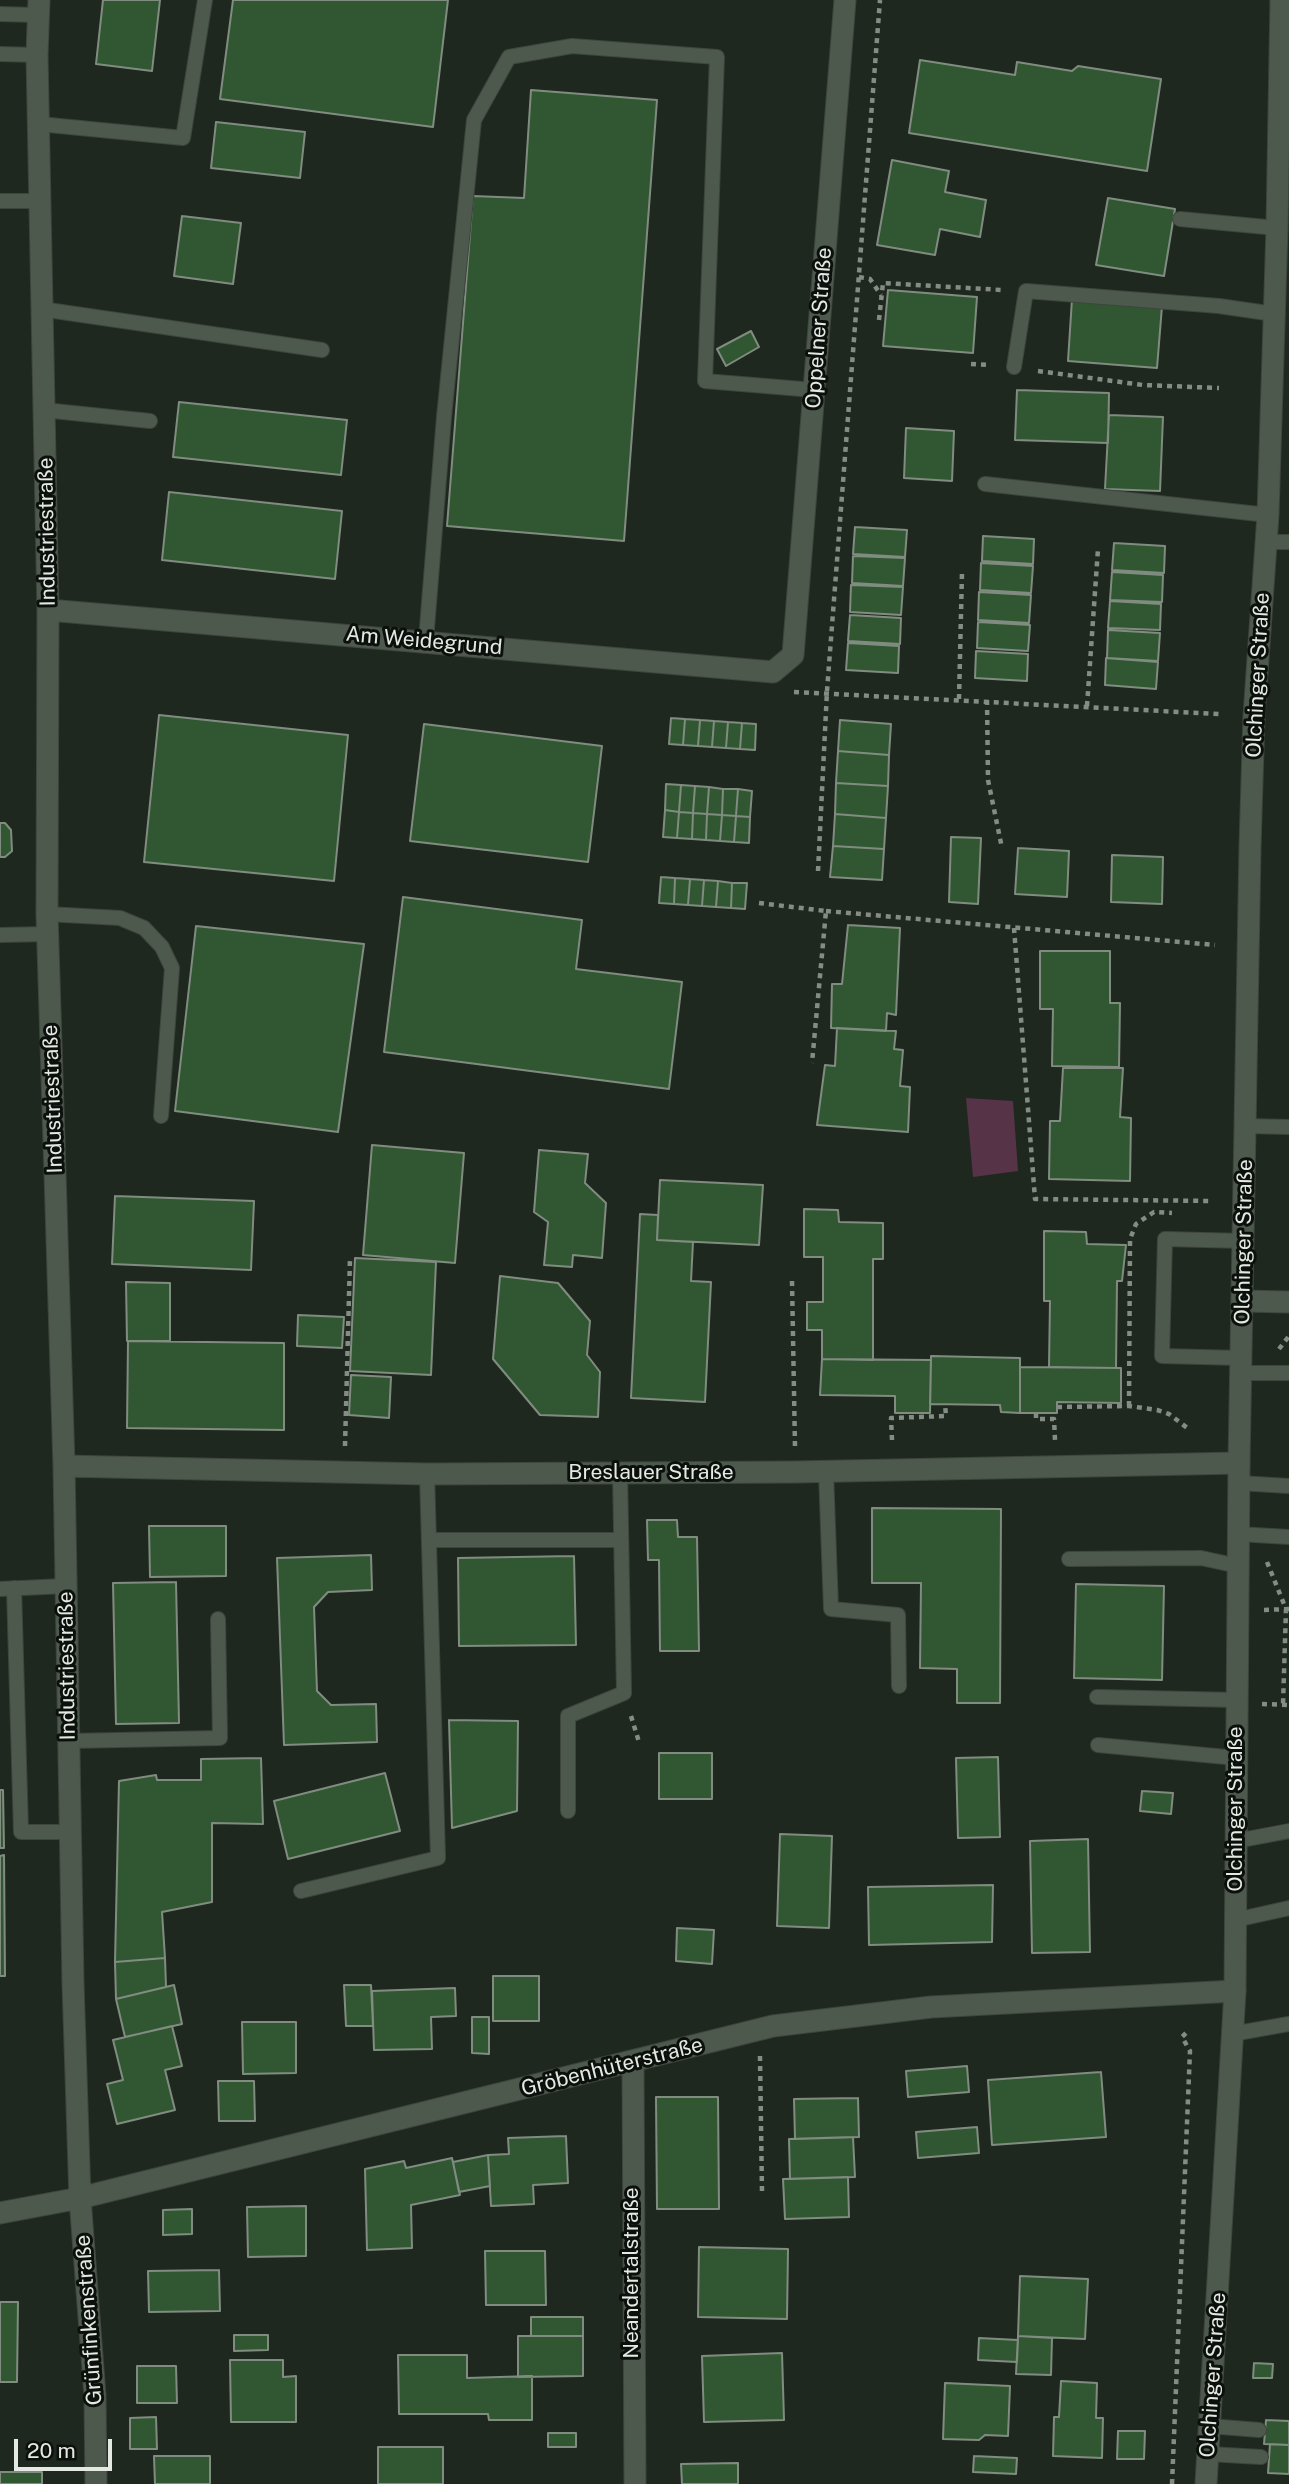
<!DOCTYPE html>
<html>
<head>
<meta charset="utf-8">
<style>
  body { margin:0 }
  #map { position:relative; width:1289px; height:2484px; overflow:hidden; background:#1f281f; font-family:"Public Sans",sans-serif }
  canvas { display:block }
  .scale { position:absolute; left:14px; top:2439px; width:98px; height:32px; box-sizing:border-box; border:4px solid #e4eae3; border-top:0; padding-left:9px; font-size:21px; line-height:24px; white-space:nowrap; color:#e4eae3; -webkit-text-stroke:5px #0c100c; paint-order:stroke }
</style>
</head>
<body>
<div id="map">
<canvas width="1289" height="2484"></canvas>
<div class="scale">20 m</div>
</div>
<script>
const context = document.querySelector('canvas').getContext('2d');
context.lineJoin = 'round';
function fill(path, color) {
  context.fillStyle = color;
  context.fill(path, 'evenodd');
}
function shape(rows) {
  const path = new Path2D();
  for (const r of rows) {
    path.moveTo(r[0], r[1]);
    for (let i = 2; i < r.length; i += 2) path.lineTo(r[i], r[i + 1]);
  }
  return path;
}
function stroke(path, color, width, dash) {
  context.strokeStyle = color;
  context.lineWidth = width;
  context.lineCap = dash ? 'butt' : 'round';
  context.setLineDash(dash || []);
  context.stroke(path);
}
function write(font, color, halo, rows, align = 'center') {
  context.font = font + ' "Public Sans",sans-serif';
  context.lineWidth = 6;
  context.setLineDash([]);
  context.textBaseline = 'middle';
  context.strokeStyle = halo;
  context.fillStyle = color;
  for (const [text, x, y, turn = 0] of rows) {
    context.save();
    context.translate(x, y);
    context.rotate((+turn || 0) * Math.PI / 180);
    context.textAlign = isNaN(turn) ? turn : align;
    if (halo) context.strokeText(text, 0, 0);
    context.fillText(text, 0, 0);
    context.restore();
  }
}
const green = shape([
  [966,1098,1013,1101,1018,1171,973,1177]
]);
const building = shape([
  [103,0,160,0,152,71,96,64,103,0],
  [233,0,448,0,433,127,220,99,233,0],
  [920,60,1015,75,1017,62,1072,71,1078,66,1161,79,1147,171,909,133,920,60],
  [531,90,657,100,624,541,447,526,473,196,524,198,531,90],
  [216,122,305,132,300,178,211,168,216,122],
  [892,160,949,171,945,192,986,200,980,237,940,229,935,255,877,245,892,160],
  [1108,198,1175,209,1164,276,1096,265,1108,198],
  [182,216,241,223,233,284,174,276,182,216],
  [888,290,977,297,973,353,883,346,888,290],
  [1072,299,1162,306,1157,368,1068,361,1072,299],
  [751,331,759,347,726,366,717,349,751,331],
  [1017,390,1109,393,1108,443,1015,440,1017,390],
  [179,402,347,420,341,475,173,457,179,402],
  [1109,415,1163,417,1160,491,1105,489,1109,415],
  [906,428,954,431,952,481,904,478,906,428],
  [169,492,342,511,335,579,162,560,169,492],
  [855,527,907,530,905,557,853,554,855,527],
  [983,536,1034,539,1033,564,982,561,983,536],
  [1114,543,1165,546,1164,573,1112,570,1114,543],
  [853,556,905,558,903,586,852,583,853,556],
  [981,563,1033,566,1031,593,980,590,981,563],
  [1112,572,1163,575,1162,602,1110,600,1112,572],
  [851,585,903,587,901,615,850,612,851,585],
  [979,592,1031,595,1029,623,978,620,979,592],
  [1110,601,1161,604,1160,630,1108,628,1110,601],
  [850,615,901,618,900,644,848,641,850,615],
  [978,622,1030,625,1028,651,977,648,978,622],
  [1108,630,1160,633,1158,661,1107,658,1108,630],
  [848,643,899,646,898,673,846,670,848,643],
  [976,651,1028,654,1027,681,975,678,976,651],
  [1106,658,1158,662,1156,689,1105,685,1106,658],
  [159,715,348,735,334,881,144,862,159,715],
  [671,718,685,719,683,745,669,744,671,718],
  [685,719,700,720,698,746,683,745,685,719],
  [700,720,714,721,712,747,698,746,700,720],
  [840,720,891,724,889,755,838,751,840,720],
  [714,721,728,722,726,748,712,747,714,721],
  [728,722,742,723,740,749,726,748,728,722],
  [742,723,756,724,755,750,740,749,742,723],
  [424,724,602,746,588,862,410,841,424,724],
  [838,751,889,755,888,786,836,783,838,751],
  [836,783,888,786,886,818,835,814,836,783],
  [666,784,681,785,679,812,665,810,666,784],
  [681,785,695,786,693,813,679,812,681,785],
  [695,786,709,787,707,814,693,813,695,786],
  [709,787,723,789,722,815,707,814,709,787],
  [723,789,738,789,736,816,722,815,723,789],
  [738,789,752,791,750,817,736,816,738,789],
  [665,810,679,812,677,838,663,837,665,810],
  [679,812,693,813,692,839,677,838,679,812],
  [693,813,707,814,706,840,692,839,693,813],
  [707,814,722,815,720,841,706,840,707,814],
  [835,814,886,818,884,849,833,846,835,814],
  [722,815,736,816,734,842,720,841,722,815],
  [736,816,750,817,749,843,734,842,736,816],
  [0,823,5,823,11,830,12,851,5,857,0,857,0,823],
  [951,837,981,838,978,904,949,902,951,837],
  [833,846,884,849,882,880,830,877,833,846],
  [1018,848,1069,851,1067,897,1015,894,1018,848],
  [1112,855,1163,857,1162,904,1111,902,1112,855],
  [661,877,675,878,674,904,659,903,661,877],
  [675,878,690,879,688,905,674,904,675,878],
  [690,879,704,880,702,906,688,905,690,879],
  [704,880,718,881,716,907,702,906,704,880],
  [718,881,732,883,731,908,716,907,718,881],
  [732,883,747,883,745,909,731,908,732,883],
  [403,897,582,920,576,969,682,982,669,1089,384,1052,403,897],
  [848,925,900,928,896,1015,887,1013,886,1031,831,1028,832,984,842,984,848,925],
  [196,926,364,944,338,1132,175,1111,196,926],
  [1040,951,1110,951,1110,1003,1120,1003,1119,1067,1052,1066,1053,1009,1040,1009,1040,951],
  [837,1028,896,1031,894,1049,903,1050,900,1086,910,1087,908,1132,817,1125,825,1065,835,1066,837,1028],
  [1063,1068,1123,1068,1120,1117,1131,1118,1130,1181,1049,1179,1050,1121,1060,1121,1063,1068],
  [372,1145,464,1153,455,1263,363,1255,372,1145],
  [539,1150,588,1154,585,1183,606,1203,602,1258,573,1255,572,1267,544,1265,548,1222,534,1212,539,1150],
  [660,1180,763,1185,759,1245,657,1240,660,1180],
  [115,1196,254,1201,251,1270,112,1264,115,1196],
  [804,1209,838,1210,839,1222,883,1223,883,1259,873,1259,873,1360,822,1359,822,1330,807,1330,807,1302,823,1302,823,1257,804,1257,804,1209],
  [640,1214,658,1215,657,1240,693,1242,691,1281,711,1282,705,1402,631,1398,640,1214],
  [1044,1231,1086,1232,1087,1244,1126,1245,1122,1281,1117,1281,1116,1368,1049,1367,1050,1301,1044,1301,1044,1231],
  [355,1258,436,1262,431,1375,350,1371,355,1258],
  [500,1276,558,1283,590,1321,587,1355,600,1372,598,1417,540,1415,493,1359,500,1276],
  [126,1282,170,1283,170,1341,127,1341,126,1282],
  [298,1315,344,1317,342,1348,297,1346,298,1315],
  [128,1341,284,1343,284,1430,127,1428,128,1341],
  [931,1356,1020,1358,1020,1413,1001,1412,1000,1405,930,1404,931,1356],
  [822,1359,931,1360,930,1413,895,1413,895,1396,820,1395,822,1359],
  [1020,1367,1121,1368,1121,1403,1057,1402,1057,1413,1020,1413,1020,1367],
  [351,1375,391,1377,389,1418,349,1415,351,1375],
  [872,1508,1001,1509,1000,1703,957,1703,957,1669,920,1668,921,1583,872,1583,872,1508],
  [647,1520,677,1520,678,1537,697,1537,699,1651,660,1651,659,1560,648,1560,647,1520],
  [149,1526,226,1526,226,1576,150,1577,149,1526],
  [371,1555,372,1590,328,1592,314,1607,317,1691,331,1705,376,1704,377,1742,284,1745,277,1558,371,1555],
  [574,1556,576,1645,459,1646,458,1558,574,1556],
  [176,1582,179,1723,116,1724,113,1583,176,1582],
  [1076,1584,1164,1586,1162,1680,1074,1678,1076,1584],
  [449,1720,518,1721,517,1811,452,1828,449,1720],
  [659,1753,712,1753,712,1799,659,1799,659,1753],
  [998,1757,1000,1837,958,1838,956,1758,998,1757],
  [261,1758,263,1824,212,1823,212,1902,162,1912,165,1958,115,1962,119,1781,156,1775,157,1780,201,1780,201,1759,261,1758],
  [385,1773,400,1831,288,1859,274,1801,385,1773],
  [0,1790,3,1790,4,1848,0,1848,0,1790],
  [1142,1791,1173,1793,1171,1814,1140,1811,1142,1791],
  [780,1834,832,1836,829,1928,777,1926,780,1834],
  [1088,1839,1090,1952,1032,1953,1030,1841,1088,1839],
  [4,1855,5,1976,0,1976,0,1856,4,1855],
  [993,1885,992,1942,869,1945,868,1887,993,1885],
  [677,1928,714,1930,712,1964,676,1961,677,1928],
  [165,1958,166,1987,116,1999,115,1962,165,1958],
  [493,1976,539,1976,539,2021,493,2021,493,1976],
  [174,1985,182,2024,125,2037,116,1999,174,1985],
  [344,1985,371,1985,373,2026,346,2026,344,1985],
  [455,1988,456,2016,431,2017,432,2049,374,2050,372,1991,455,1988],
  [472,2017,489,2017,489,2054,472,2053,472,2017],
  [242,2022,296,2022,296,2073,243,2074,242,2022],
  [172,2026,182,2066,165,2070,175,2110,117,2124,107,2084,123,2080,113,2040,172,2026],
  [967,2066,969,2092,908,2097,906,2071,967,2066],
  [1101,2072,1106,2137,992,2145,988,2080,1101,2072],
  [218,2081,254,2081,255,2121,219,2121,218,2081],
  [656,2097,718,2097,719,2209,657,2209,656,2097],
  [858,2098,859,2137,795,2139,794,2099,858,2098],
  [977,2127,979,2153,918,2158,916,2132,977,2127],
  [566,2136,568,2183,533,2185,534,2204,491,2206,488,2155,509,2154,508,2138,566,2136],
  [853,2137,855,2177,790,2179,789,2139,853,2137],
  [488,2155,490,2186,459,2192,453,2162,488,2155],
  [452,2158,460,2195,411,2205,412,2248,367,2250,365,2169,404,2161,406,2168,452,2158],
  [848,2177,849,2217,785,2219,783,2179,848,2177],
  [306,2206,306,2256,248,2257,247,2207,306,2206],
  [192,2209,192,2234,163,2235,163,2210,192,2209],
  [699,2247,788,2249,787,2319,698,2317,699,2247],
  [485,2251,545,2251,546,2305,486,2305,485,2251],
  [219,2270,220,2311,149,2312,148,2271,219,2270],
  [1020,2276,1088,2279,1085,2339,1018,2336,1020,2276],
  [0,2302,18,2302,17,2382,0,2382,0,2302],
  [531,2317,583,2317,583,2336,531,2336,531,2317],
  [234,2335,268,2335,268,2350,234,2351,234,2335],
  [518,2336,583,2336,583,2376,518,2377,518,2336],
  [1018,2336,1052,2338,1051,2375,1016,2374,1018,2336],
  [979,2338,1018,2340,1017,2362,978,2360,979,2338],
  [782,2353,784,2420,704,2422,702,2356,782,2353],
  [398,2355,467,2355,467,2378,532,2376,532,2420,489,2420,488,2414,399,2414,398,2355],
  [230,2360,283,2360,283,2377,296,2376,296,2422,231,2422,230,2360],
  [1254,2363,1273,2364,1272,2378,1253,2378,1254,2363],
  [137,2366,176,2366,177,2403,137,2403,137,2366],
  [1061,2381,1097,2383,1096,2418,1103,2418,1102,2458,1053,2456,1054,2417,1059,2417,1061,2381],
  [945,2383,1010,2386,1008,2436,985,2435,979,2440,943,2439,945,2383],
  [156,2417,157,2449,130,2449,130,2418,156,2417],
  [1266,2420,1289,2421,1289,2445,1264,2444,1266,2420],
  [1118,2431,1145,2431,1144,2459,1117,2459,1118,2431],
  [548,2433,576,2433,576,2447,548,2447,548,2433],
  [1270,2444,1289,2445,1289,2474,1268,2473,1270,2444],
  [378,2447,443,2447,443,2484,378,2484,378,2447],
  [154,2456,210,2456,210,2484,155,2484,154,2456],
  [974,2456,1017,2458,1016,2474,973,2472,974,2456],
  [738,2463,738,2484,682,2484,681,2464,738,2463],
  [0,2472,42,2472,42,2484,0,2484,0,2472]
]);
const path = shape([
  [859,277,870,279,881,295],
  [879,320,883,283,1002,290],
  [971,364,991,365],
  [1038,371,1143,385,1219,388],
  [794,692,1219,714],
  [959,699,962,572],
  [987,700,988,780,1002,848],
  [1087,706,1098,549],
  [818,871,827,691,880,0],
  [759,903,826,911,812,1063],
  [826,911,1215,945],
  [1014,928,1035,1199,1212,1201],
  [792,1281,795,1447],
  [1279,1349,1289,1336],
  [1129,1406,1130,1239,1136,1224,1154,1212,1172,1213],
  [1057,1407,1129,1406,1157,1410,1169,1414,1190,1430],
  [1036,1413,1036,1419,1054,1419,1055,1440],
  [892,1440,891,1418,946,1416,945,1404],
  [345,1446,350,1258],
  [1267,1562,1286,1609,1283,1705],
  [1264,1610,1289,1609],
  [1262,1704,1289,1705],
  [631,1716,639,1742],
  [760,2056,762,2192],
  [1172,2484,1190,2051,1182,2037,1188,2031]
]);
const lane = shape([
  [0,14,37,15],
  [0,54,37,55],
  [39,124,183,138,205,0],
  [0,201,39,201],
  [1180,219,1277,228],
  [41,309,322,350],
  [1014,367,1026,291,1219,306,1274,314],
  [44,410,150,421],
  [985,484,1268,515],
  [1266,542,1289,542],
  [426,640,444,417,474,120,509,57,572,46,717,57,705,381,814,390],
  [47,914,120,918,144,928,162,947,172,968,161,1116],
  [0,935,48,934],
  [1245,1126,1289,1127],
  [1241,1358,1162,1356,1165,1239,1244,1241],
  [1241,1373,1289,1373],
  [826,1472,831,1609,898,1615,899,1686],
  [1239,1483,1289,1486],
  [1238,1534,1289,1537],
  [429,1540,621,1540],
  [1069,1559,1201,1558,1238,1566],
  [14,1588,21,1832,70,1832],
  [0,1589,65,1586],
  [1097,1697,1237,1700],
  [69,1741,220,1738,218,1619],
  [1098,1745,1237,1758],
  [568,1811,568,1716,624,1693,620,1472],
  [1236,1841,1289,1831],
  [301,1891,438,1858,427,1474],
  [1235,1920,1289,1908],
  [1232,2034,1289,2024],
  [1209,2426,1259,2430],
  [1208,2454,1261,2457]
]);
const street = shape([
  [39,0,37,55,48,610,47,914,64,1466,73,1983,80,2198,95,2396,96,2484],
  [48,610,773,672,793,655,845,0],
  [1243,1301,1289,1302],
  [64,1466,427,1474,795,1472,1239,1463],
  [633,2062,635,2484],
  [0,2213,80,2198,773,2026,931,2007,1235,1991]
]);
const secondary = shape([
  [1206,2484,1235,1991,1239,1463,1250,847,1254,716,1268,515,1277,228,1281,0]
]);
const streetNames = [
  ["Oppelner Straße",819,328,-86],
  ["Industriestraße",47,532,-91],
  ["Am Weidegrund",424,641,5],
  ["Olchinger Straße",1258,675,-87],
  ["Industriestraße",53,1099,-92],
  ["Olchinger Straße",1244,1242,-89],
  ["Breslauer Straße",651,1473],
  ["Industriestraße",67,1666,-91],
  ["Olchinger Straße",1236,1809,-90],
  ["Gröbenhüterstraße",612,2067,-14],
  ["Neandertalstraße",632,2273,-90],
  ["Grünfinkenstraße",89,2320,-94],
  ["Olchinger Straße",1213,2375,-86]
];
fill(green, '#563346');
fill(building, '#305731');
stroke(building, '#818c81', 2);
stroke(lane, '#3e453d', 16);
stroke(street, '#3e453d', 23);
stroke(secondary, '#3e453d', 23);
stroke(path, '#858c84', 4.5, [5, 5]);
stroke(lane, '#4e594e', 14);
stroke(street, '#4e594e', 21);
stroke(secondary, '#4e594e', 21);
write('21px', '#e4eae3', '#0c100c', streetNames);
</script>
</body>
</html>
